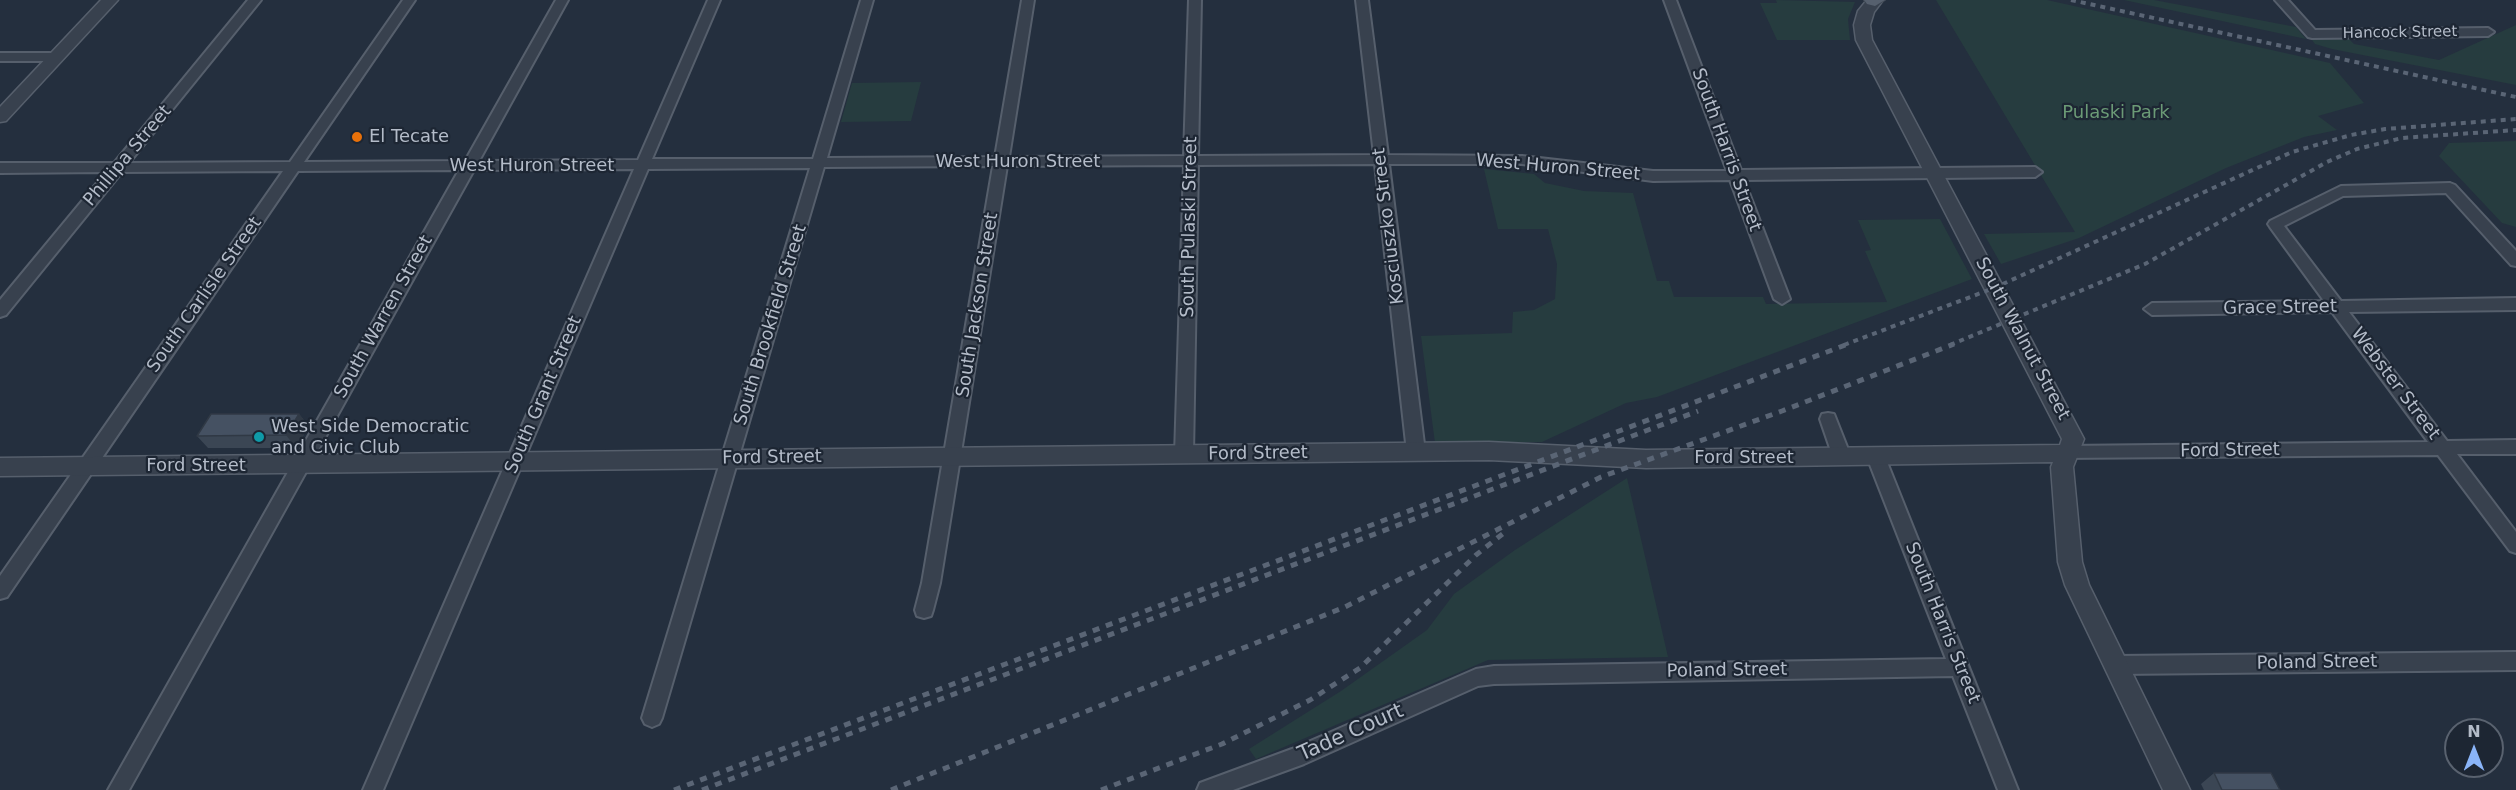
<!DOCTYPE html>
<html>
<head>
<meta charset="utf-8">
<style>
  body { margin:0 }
  #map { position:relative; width:2516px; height:790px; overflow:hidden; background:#242f3e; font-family:"DejaVu Sans",sans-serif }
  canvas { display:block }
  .north { position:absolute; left:2444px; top:718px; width:60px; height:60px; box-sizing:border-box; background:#1d2633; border:2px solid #59626f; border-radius:50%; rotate:0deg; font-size:16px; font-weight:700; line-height:24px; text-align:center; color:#b4bcc9 }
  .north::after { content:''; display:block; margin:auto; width:21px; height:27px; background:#8ab4f8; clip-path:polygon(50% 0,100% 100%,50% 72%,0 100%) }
</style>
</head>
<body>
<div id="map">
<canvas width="2516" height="790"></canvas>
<div class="north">N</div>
</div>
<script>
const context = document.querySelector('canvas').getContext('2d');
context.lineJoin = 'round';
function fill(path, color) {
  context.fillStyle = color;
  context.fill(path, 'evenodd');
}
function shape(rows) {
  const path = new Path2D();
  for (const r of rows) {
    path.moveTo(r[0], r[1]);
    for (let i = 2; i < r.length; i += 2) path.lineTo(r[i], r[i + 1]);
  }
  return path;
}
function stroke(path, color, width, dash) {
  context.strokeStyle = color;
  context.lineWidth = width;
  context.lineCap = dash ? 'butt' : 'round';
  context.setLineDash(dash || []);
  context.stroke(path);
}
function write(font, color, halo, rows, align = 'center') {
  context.font = font + ' "DejaVu Sans",sans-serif';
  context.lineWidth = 4.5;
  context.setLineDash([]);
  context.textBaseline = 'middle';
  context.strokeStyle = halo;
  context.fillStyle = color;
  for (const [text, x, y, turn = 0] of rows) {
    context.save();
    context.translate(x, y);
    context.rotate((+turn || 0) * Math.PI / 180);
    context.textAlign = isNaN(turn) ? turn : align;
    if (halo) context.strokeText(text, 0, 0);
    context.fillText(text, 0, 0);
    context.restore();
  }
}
const green = shape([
  [1776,0,1855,2,1848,19,1850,40,1777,40,1760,3,1777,3],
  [1936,0,2047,0,2330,63,2364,103,2318,116,2337,130,2304,137,2226,168,2079,238,2001,264,1984,234,2075,232],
  [2124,0,2154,0,2296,27,2306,39],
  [2516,25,2516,85,2332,49,2315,44,2309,36,2347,37,2354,44,2439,60],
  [921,82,911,121,841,122,852,83],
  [2516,141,2516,227,2502,223,2439,156,2449,143],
  [1484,169,1534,174,1545,183,1584,191,1633,193,1657,281,1669,281,1674,297,1763,297,1766,304,1887,302,1865,251,1871,250,1858,220,1940,219,1972,279,1657,397,1626,403,1542,442,1435,443,1421,336,1512,333,1513,312,1534,310,1555,299,1557,264,1548,229,1498,229],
  [1627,478,1668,657,1488,660,1256,759,1249,749,1341,691,1427,630,1454,594,1515,550]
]);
const minor = shape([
  [248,0,261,0,129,163,290,162,403,0,415,0,304,162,465,161,556,0,568,0,479,161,638,160,708,0,720,0,652,159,813,159,861,0,873,0,827,158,995,157,1022,0,1034,0,1009,157,1184,156,1189,0,1201,0,1198,156,1374,155,1356,0,1368,0,1388,155,1522,156,1653,171,1727,171,1664,0,1676,0,1741,170,2035,167,2042,172,2035,177,1744,180,1790,299,1782,304,1774,299,1730,180,1653,181,1522,164,1389,164,1425,452,1422,457,1416,459,1410,457,1407,452,1375,164,1198,165,1193,455,1190,460,1184,462,1178,460,1175,455,1184,165,1007,166,940,583,933,610,931,616,924,618,917,616,915,610,922,583,993,166,824,167,662,718,659,724,652,727,645,724,642,718,810,168,648,169,383,790,363,790,634,169,474,170,129,790,108,790,459,170,298,171,7,597,0,599,0,576,283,171,122,172,6,315,0,317,0,300,106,172,0,173,0,163,114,163,248,0],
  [2275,0,2288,0,2315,30,2488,28,2494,32,2488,36,2312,38,2308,37,2275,0],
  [0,53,57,53,63,57,57,61,0,61,0,53],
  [2450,183,2455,185,2516,251,2516,266,2511,265,2446,193,2343,196,2284,226,2341,301,2516,298,2516,310,2349,312,2447,441,2516,440,2516,454,2457,454,2516,532,2516,553,2510,551,2438,455,2060,458,2057,453,2060,448,2066,446,2428,442,2332,312,2152,315,2144,309,2152,303,2324,301,2270,227,2268,224,2270,221,2341,186,2450,183],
  [1828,413,1834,414,1836,419,1851,457,1848,462,1836,462,1833,457,1820,419,1822,414,1828,413],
  [1876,450,1882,452,1885,457,2018,790,1998,790,1953,676,1494,684,1478,686,1304,764,1233,790,1197,790,1200,783,1292,749,1476,669,1494,666,1946,659,1867,457,1870,452,1876,450],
  [2516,652,2516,670,2117,674,2110,671,2107,665,2110,659,2117,656,2516,652]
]);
const tertiary = shape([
  [101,0,118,0,6,121,0,122,0,107,101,0],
  [1867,0,1883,0,1874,12,1870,25,1872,40,2084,439,2073,467,2082,562,2089,585,2190,790,2163,790,2065,585,2058,562,2051,467,2053,462,1646,468,1489,460,0,476,0,458,1489,442,1646,450,2060,445,2062,439,1856,40,1854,25,1858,11,1867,0]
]);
const primary = shape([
  [1864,0,1885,0,1875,6,1867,4,1864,0]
]);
const railFar1 = shape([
  [2071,0,2516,97],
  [1844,345,1994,288,2292,152,2351,135,2385,129,2516,119],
  [1950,345,2145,264,2327,162,2357,149,2402,138,2516,130]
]);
const rail = shape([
  [674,790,1848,344],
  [702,790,1698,411],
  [891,790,1345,607,1601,477,1782,411,1954,344],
  [1101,790,1222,744,1310,700,1360,668,1476,555,1505,532]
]);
const wall = shape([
  [299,414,309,426,296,448,208,448,197,436],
  [2214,773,2280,790,2204,790,2201,784]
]);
const shadedWall = shape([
  [299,414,309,426,296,448,286,435]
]);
const building = shape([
  [211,414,299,414,286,435,197,436,211,414],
  [2214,773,2271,773,2280,790,2222,790,2214,773]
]);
const markers = [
  [357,137,6,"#e8710a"],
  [259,437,6,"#0f9aa8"]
];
const farStreetnames = [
  ["Hancock Street",2400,33,-1]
];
const parkNames = [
  ["Pulaski Park",2116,113]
];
const poiNames = [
  ["El Tecate",369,137],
  ["West Side Democratic",271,427],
  ["and Civic Club",271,448]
];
const streetNames = [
  ["South Harris Street",1726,150,70],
  ["Phillipa Street",128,156,-50],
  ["West Huron Street",1018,162],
  ["West Huron Street",532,166],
  ["West Huron Street",1558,168,5],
  ["Kosciuszko Street",1389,226,-97],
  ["South Pulaski Street",1190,227,-89],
  ["South Carlisle Street",205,295,-55],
  ["South Jackson Street",978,305,-81],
  ["Grace Street",2280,308,-1],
  ["South Warren Street",384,317,-61],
  ["South Brookfield Street",771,325,-73],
  ["South Walnut Street",2022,339,62],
  ["Webster Street",2395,384,53],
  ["South Grant Street",544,395,-67],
  ["Ford Street",2230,451,-1],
  ["Ford Street",1258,454,-1],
  ["Ford Street",772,458,-1],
  ["Ford Street",1744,458],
  ["Ford Street",196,466],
  ["South Harris Street",1942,623,68],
  ["Poland Street",2317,663,-1],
  ["Poland Street",1727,671,-1]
];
const nearStreetnames = [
  ["Tade Court",1351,733,-24]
];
fill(green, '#263c3f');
stroke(minor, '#565f6c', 4);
stroke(tertiary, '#565f6c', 3);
stroke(primary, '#414a57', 2);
fill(minor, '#38414e');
fill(tertiary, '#38414e');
fill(primary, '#56606e');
stroke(railFar1, '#5a6575', 4, [5, 5]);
stroke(rail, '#5a6575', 5, [7, 7]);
fill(wall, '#3b4654');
fill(shadedWall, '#303945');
fill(building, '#455162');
stroke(building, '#303945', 1.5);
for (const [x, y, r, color] of markers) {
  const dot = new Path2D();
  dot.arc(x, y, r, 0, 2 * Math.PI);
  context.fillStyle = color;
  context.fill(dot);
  stroke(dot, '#1d2633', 2);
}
write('15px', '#b4bcc9', '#1d2633', farStreetnames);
write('18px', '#6b9a76', '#1d2633', parkNames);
write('18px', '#b4bcc9', '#1d2633', poiNames, 'left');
write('18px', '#b4bcc9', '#1d2633', streetNames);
write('21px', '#b4bcc9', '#1d2633', nearStreetnames);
</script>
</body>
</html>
